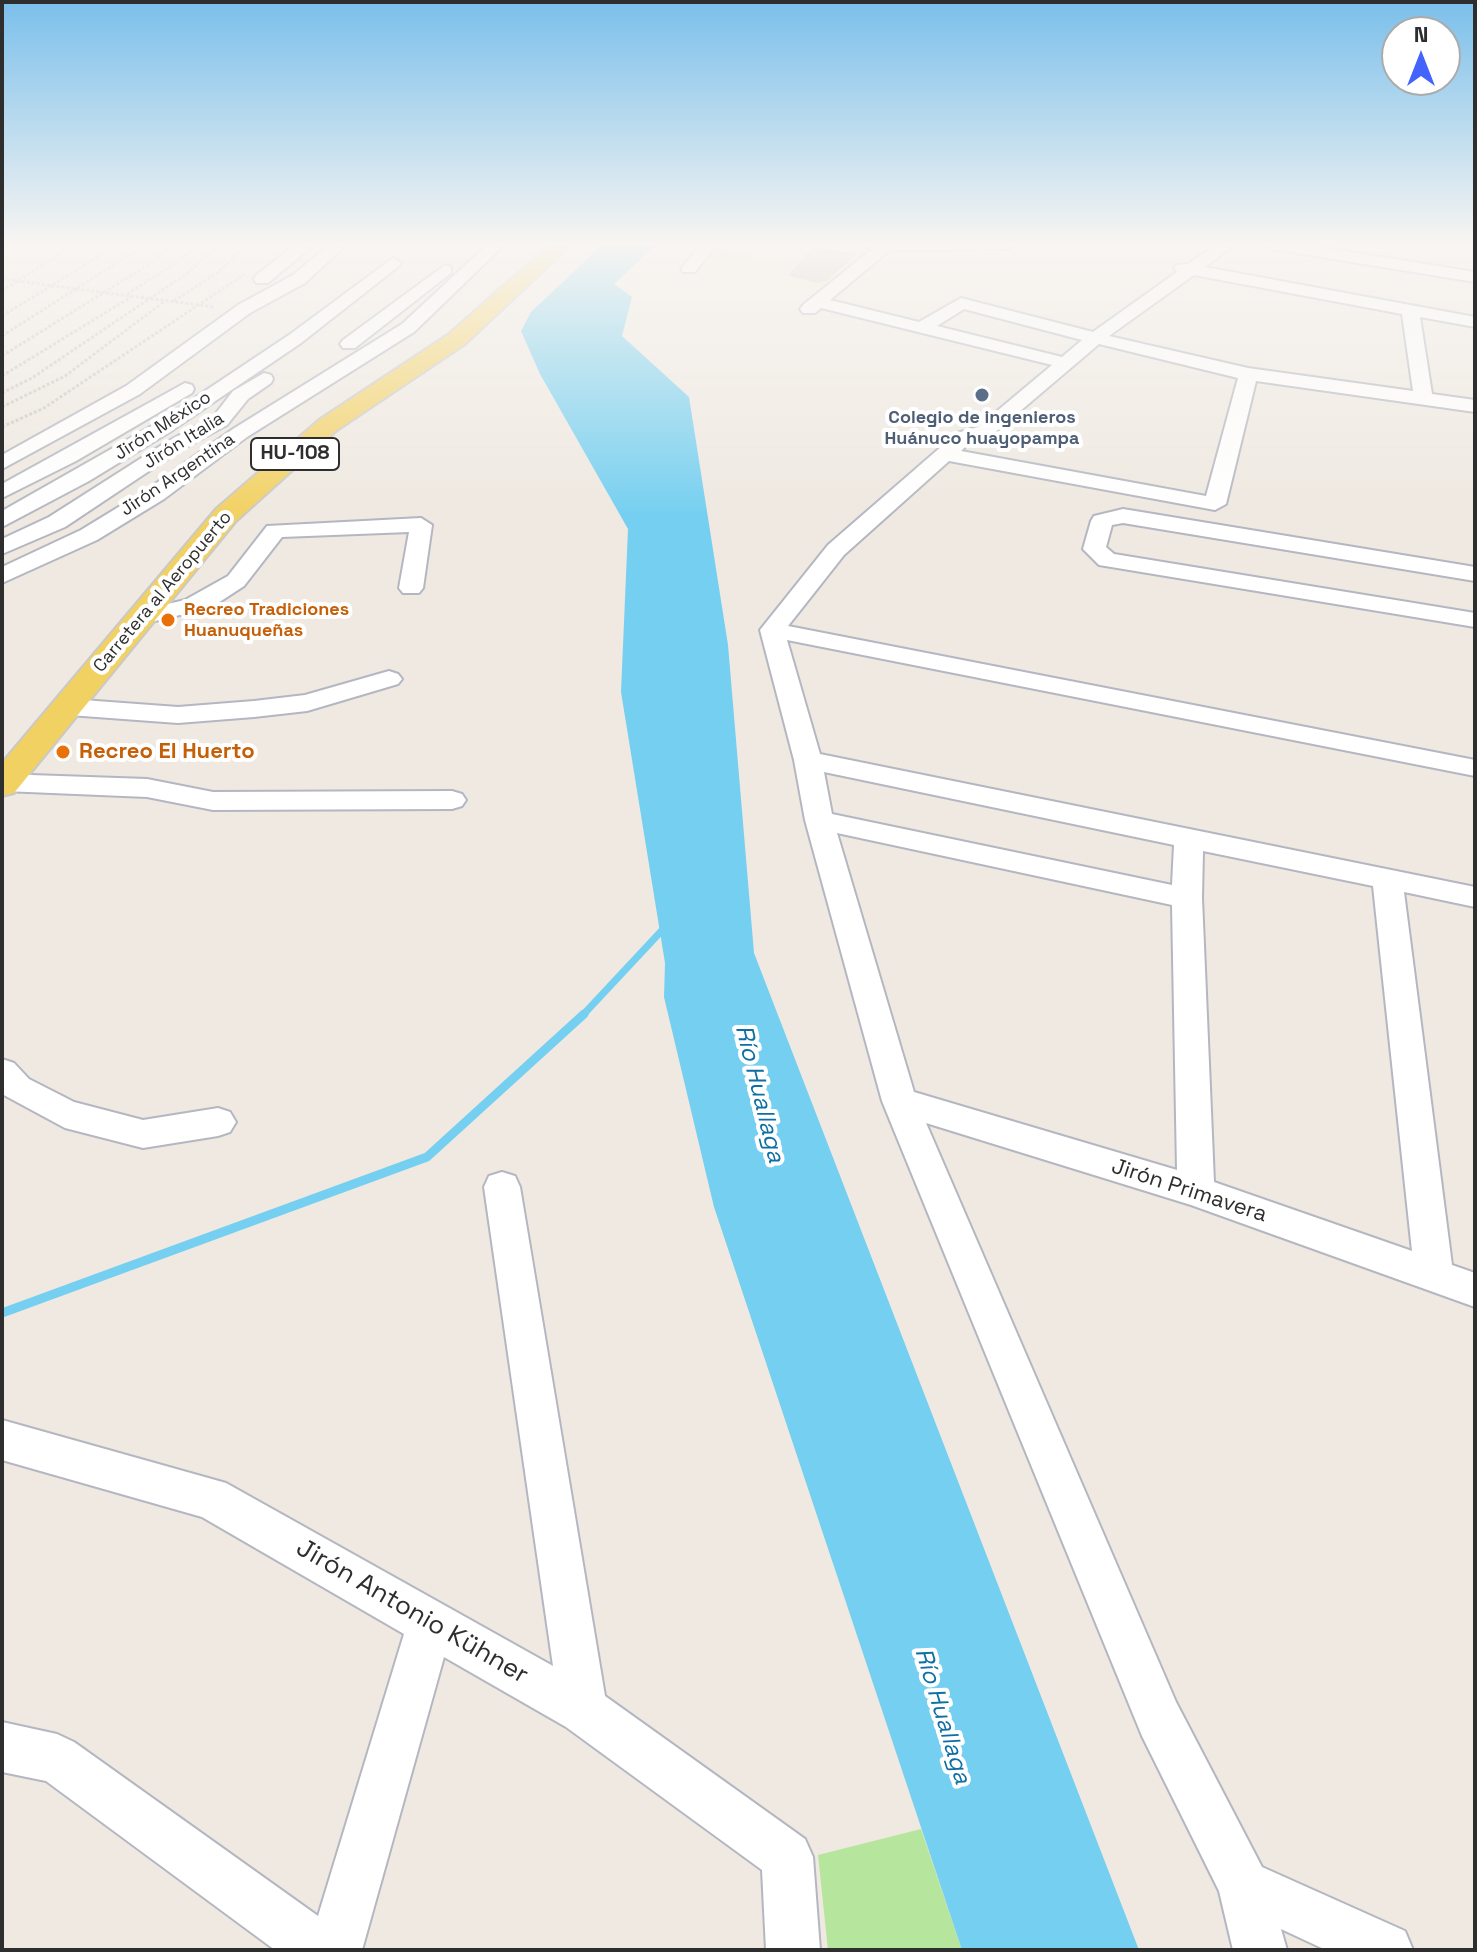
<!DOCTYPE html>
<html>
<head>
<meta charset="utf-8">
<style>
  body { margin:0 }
  #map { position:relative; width:1477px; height:1952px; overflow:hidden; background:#efe9e1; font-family:"Space Grotesk",sans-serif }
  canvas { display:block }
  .frame { position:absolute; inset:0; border:4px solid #2e2e2e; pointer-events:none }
  .north { position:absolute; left:1381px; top:16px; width:80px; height:80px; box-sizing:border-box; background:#fff; border:2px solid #ababab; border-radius:50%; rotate:0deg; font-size:22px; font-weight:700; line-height:32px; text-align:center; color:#2e2e2e }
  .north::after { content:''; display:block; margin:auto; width:28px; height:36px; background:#4264fb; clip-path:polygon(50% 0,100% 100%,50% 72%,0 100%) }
</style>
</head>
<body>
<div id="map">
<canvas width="1477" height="1952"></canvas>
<div class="frame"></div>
<div class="north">N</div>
</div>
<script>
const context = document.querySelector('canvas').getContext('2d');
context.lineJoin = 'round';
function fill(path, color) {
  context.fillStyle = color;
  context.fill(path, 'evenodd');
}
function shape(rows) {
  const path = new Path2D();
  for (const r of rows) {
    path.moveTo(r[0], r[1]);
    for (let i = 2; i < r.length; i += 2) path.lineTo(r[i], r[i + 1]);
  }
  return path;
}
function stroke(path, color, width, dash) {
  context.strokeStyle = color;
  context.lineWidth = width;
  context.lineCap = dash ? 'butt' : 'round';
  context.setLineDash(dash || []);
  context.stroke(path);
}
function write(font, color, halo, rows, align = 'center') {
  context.font = font + ' "Space Grotesk",sans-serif';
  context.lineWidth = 8;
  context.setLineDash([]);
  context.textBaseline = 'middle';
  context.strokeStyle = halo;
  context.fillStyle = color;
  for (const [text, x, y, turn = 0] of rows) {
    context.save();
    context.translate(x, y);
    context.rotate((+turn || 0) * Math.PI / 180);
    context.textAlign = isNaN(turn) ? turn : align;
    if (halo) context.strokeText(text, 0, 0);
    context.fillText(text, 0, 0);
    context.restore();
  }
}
const education = shape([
  [714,248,839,274,817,292,694,270]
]);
const green = shape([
  [921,1829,962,1950,828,1950,818,1855]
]);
const water = shape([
  [603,244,657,244,614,284,632,297,622,336,689,397,728,645,754,953,1139,1950,962,1950,714,1207,664,997,665,963,621,692,628,529,540,374,521,331,531,312]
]);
const streamFar1 = shape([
  [582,1016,667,925]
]);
const stream = shape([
  [2,1313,427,1157,584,1014]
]);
const building = shape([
  [813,249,855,254,826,280,817,282,790,275,813,249]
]);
const path = shape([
  [2,279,214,307],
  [2,291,54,258,69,244],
  [127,294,179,261,198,244],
  [174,301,218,272,248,244],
  [2,316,98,257,113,244],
  [2,336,146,244],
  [2,356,151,263,173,244],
  [2,376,131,297],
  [2,393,32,378,186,274,221,244],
  [2,407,65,376,165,301],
  [2,427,44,408,245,274]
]);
const minor = shape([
  [297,244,315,244,268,283,256,283,254,279,256,275,297,244],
  [330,244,347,244,305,283,250,313,140,394,2,469,2,455,126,386,238,305,293,275,330,244],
  [488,244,505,244,414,332,247,437,164,499,97,540,2,583,2,567,81,530,148,489,233,429,402,324,488,244],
  [701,244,717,244,695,272,683,272,681,269,701,244],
  [858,244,1015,244,1007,249,890,250,830,300,919,322,961,298,1093,332,1177,272,1174,268,1176,265,1188,264,1217,244,1235,244,1205,267,1475,317,1475,327,1420,317,1432,394,1475,400,1475,412,1256,381,1226,504,1215,510,949,461,844,555,788,626,1475,760,1475,776,787,640,820,754,1475,887,1475,907,1404,892,1452,1265,1475,1273,1475,1307,1191,1205,926,1123,1176,1702,1262,1867,1405,1931,1413,1950,1326,1950,1281,1929,1287,1950,1233,1950,1219,1891,1142,1736,882,1101,805,820,794,760,760,630,828,545,957,433,978,427,1052,365,821,308,815,313,803,313,800,309,803,305,872,249,858,244],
  [1194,275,1402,314,1413,391,1248,368,1109,336,1194,275],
  [964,309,1082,340,1062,357,937,326,964,309],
  [1099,344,1238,378,1206,496,961,451,971,441,992,435,1099,344],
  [824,772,1174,845,1172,885,832,814,824,772],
  [837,833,1172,905,1177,1170,914,1092,837,833],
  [1203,851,1373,886,1412,1251,1214,1182,1202,898,1203,851],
  [1264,244,1301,244,1475,272,1475,282,1272,249,1264,244],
  [393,258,401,263,399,266,301,343,171,431,89,481,2,527,2,511,157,423,289,335,393,258],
  [445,265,451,267,451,273,355,348,343,348,340,344,343,340,445,265],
  [264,373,271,375,273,379,271,383,248,399,227,425,179,451,65,527,2,554,2,539,49,517,165,443,213,417,233,391,264,373],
  [185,383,192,385,194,389,192,393,76,461,2,498,2,484,185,383],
  [1123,509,1475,567,1475,581,1123,523,1112,525,1106,547,1114,554,1475,613,1475,627,1099,565,1083,549,1091,521,1094,516,1123,509],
  [421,518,432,525,423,588,419,593,403,593,399,588,409,532,282,537,244,586,221,601,201,610,138,625,129,623,126,618,129,613,185,600,228,576,267,526,421,518],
  [389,671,398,674,402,679,398,684,307,711,254,717,178,723,69,715,60,713,56,707,60,701,69,699,178,707,254,701,305,695,389,671],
  [2,774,147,779,213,792,452,791,462,794,466,800,462,806,452,809,213,810,147,797,4,791,2,774],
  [2,1059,14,1063,29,1079,74,1102,143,1120,218,1108,230,1112,236,1122,230,1132,218,1136,143,1148,65,1128,2,1094,2,1059],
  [502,1172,515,1176,520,1187,605,1696,805,1839,813,1857,820,1950,766,1950,762,1870,566,1727,444,1657,362,1950,275,1950,46,1781,2,1772,2,1722,57,1734,74,1742,318,1916,404,1634,202,1517,2,1460,2,1420,226,1483,553,1666,484,1187,489,1176,502,1172]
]);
const major = shape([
  [550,244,572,244,465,344,337,430,236,521,14,793,2,796,2,763,216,509,319,420,449,334,550,244]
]);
const markers = [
  [982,395,8,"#5c6f8a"],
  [168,620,8,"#e8710a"],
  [63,752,8,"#e8710a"]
];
const farServicenames = [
  ["Colegio de ingenieros",982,418],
  ["Huánuco huayopampa",982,439]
];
const farStreetnames = [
  ["Jirón México",163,426,-33],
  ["Jirón Italia",184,441,-32],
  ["Jirón Argentina",178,475,-34],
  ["Carretera al Aeropuerto",163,592,-50]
];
const farFoodnames = [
  ["Recreo Tradiciones",184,610],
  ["Huanuqueñas",184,631]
];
const shields = [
  [295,454,88]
];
const shieldNames = [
  ["HU-108",295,454]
];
const foodNames = [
  ["Recreo El Huerto",79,752]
];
const streetNames = [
  ["Jirón Primavera",1189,1191,18]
];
const waterNames = [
  ["Río Huallaga",759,1094,76],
  ["Río Huallaga",942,1716,73]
];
const nearStreetnames = [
  ["Jirón Antonio Kühner",412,1612,30]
];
fill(education, '#f0e6d1');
fill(green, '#b6e59e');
fill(water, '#75cff0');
stroke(streamFar1, '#75cff0', 7);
stroke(stream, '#75cff0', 9);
fill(building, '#cbc7bf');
stroke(building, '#cbc5ba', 2);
stroke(minor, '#b4b7c1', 4);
stroke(major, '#c9c9c9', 4);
stroke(path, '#c9c9c9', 3, [3, 2]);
fill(minor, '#fff');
fill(major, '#f2d163');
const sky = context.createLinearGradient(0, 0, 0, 517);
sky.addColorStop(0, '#7abfeb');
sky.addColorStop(0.47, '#f8f5f2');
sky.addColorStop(1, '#f8f5f200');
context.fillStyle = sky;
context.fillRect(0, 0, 1477, 517);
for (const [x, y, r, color] of markers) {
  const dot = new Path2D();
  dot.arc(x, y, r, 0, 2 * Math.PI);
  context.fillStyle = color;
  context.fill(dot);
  stroke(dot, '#fff', 3);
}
write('bold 18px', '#4e5e75', '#fff', farServicenames);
write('18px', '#2e2e2e', '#fff', farStreetnames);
write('bold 18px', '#c56008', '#fff', farFoodnames, 'left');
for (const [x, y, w] of shields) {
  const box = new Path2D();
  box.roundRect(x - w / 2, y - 16, w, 32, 6);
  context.fillStyle = '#fff';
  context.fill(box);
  stroke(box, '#2e2e2e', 2);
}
write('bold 20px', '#2e2e2e', null, shieldNames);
write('bold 22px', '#c56008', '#fff', foodNames, 'left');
write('22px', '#2e2e2e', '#fff', streetNames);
write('italic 24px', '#0d6fa3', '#fff', waterNames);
write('26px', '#2e2e2e', '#fff', nearStreetnames);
</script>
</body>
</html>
